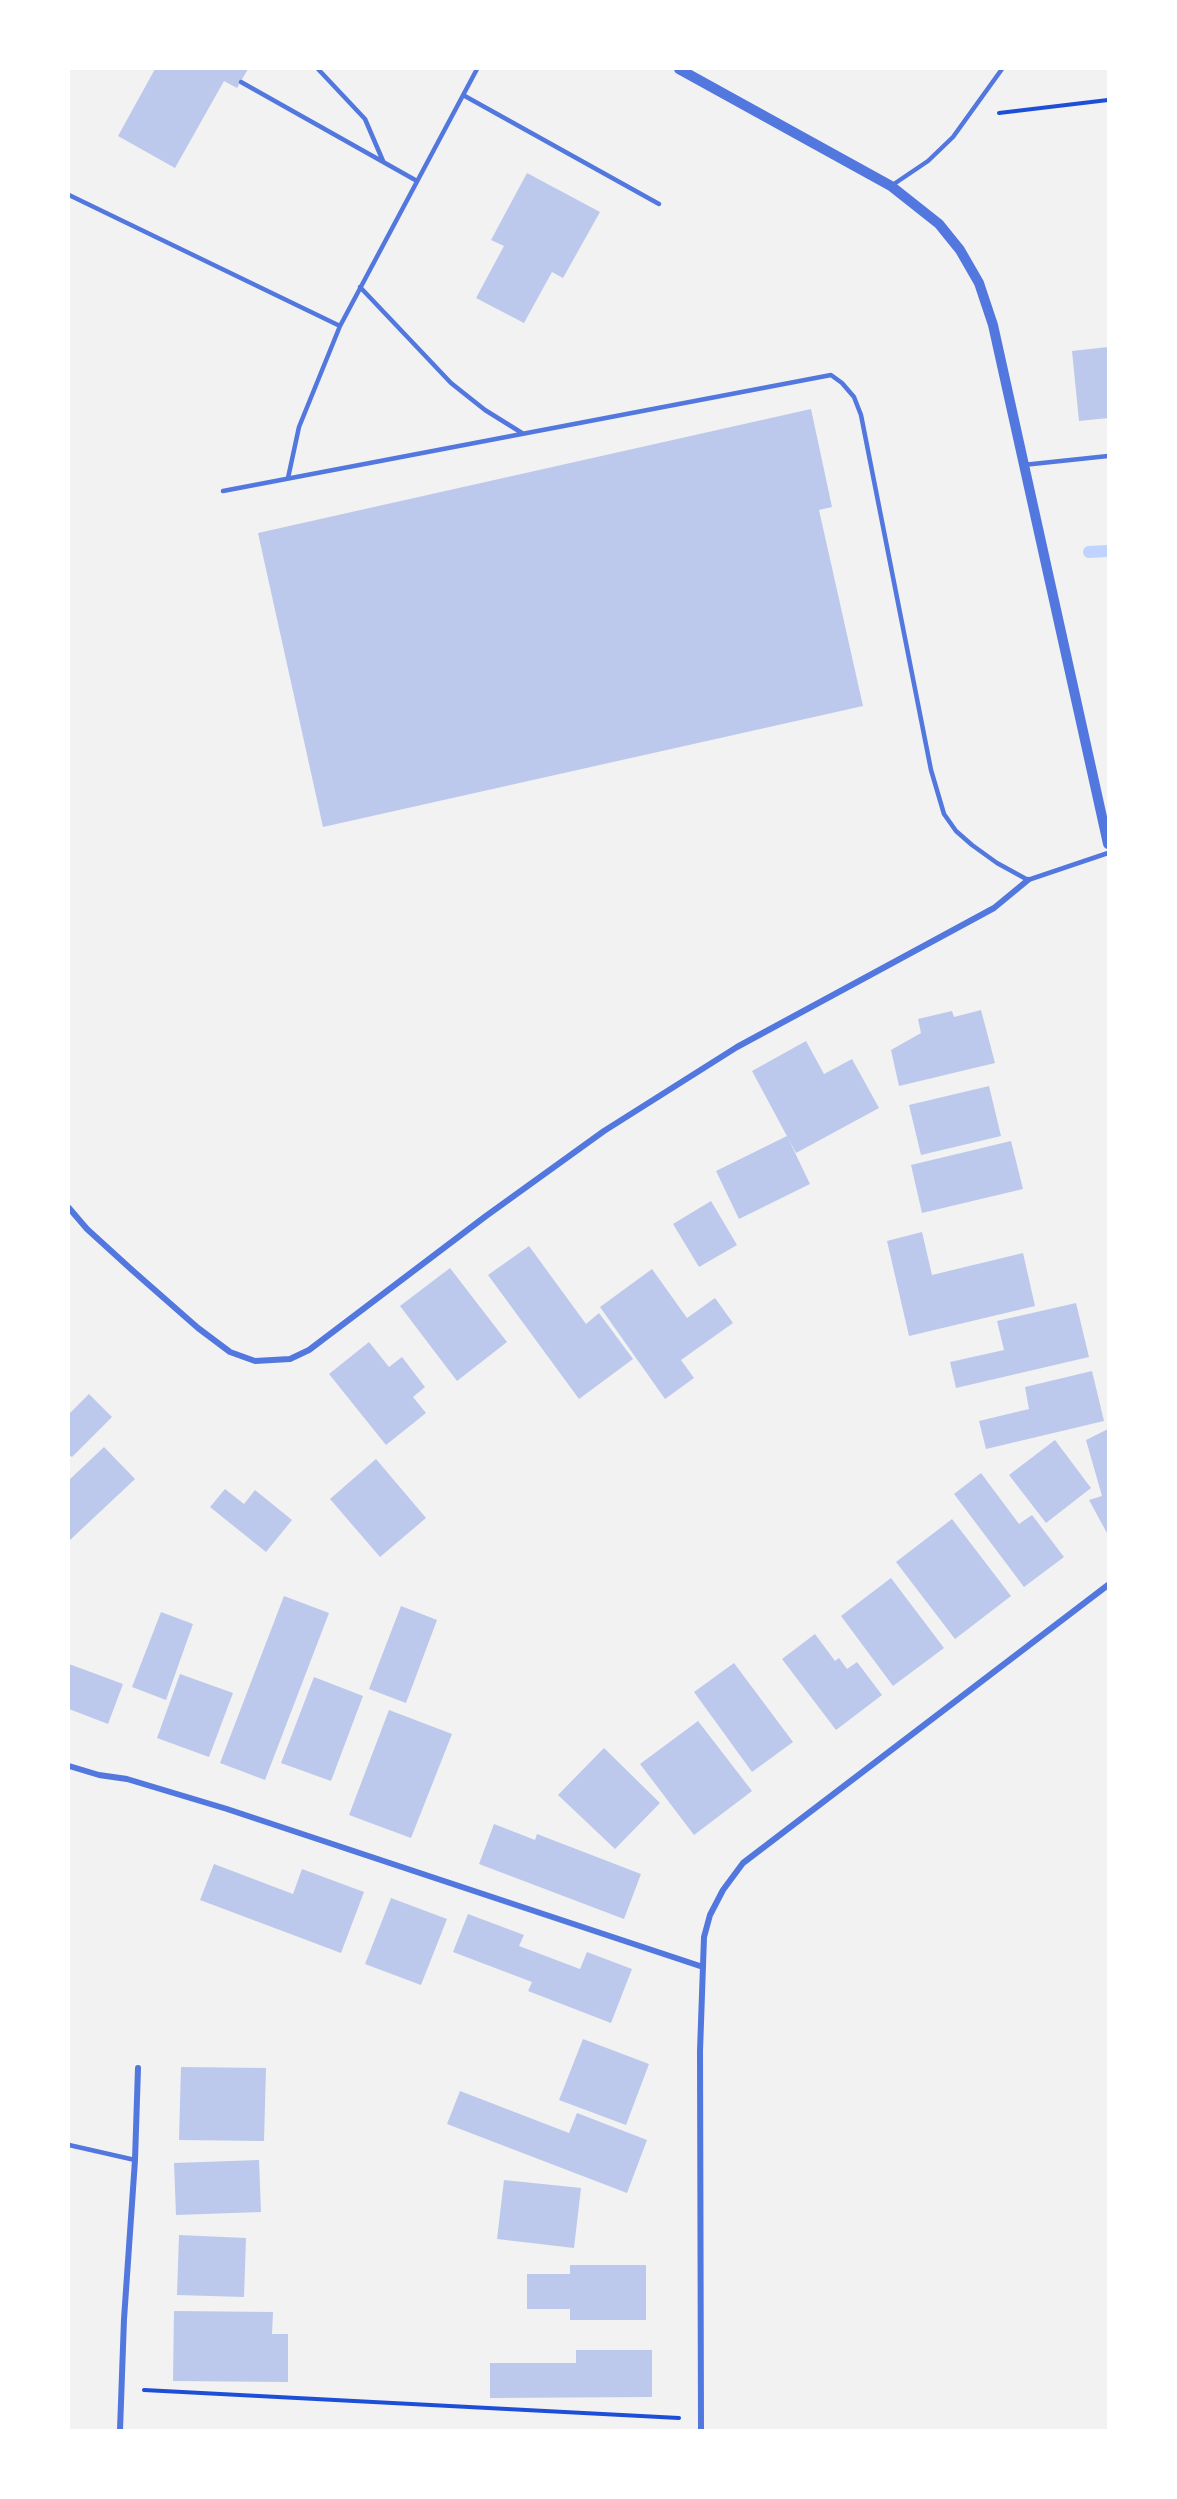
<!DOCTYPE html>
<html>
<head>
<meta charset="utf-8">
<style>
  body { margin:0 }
  #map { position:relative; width:1177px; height:2499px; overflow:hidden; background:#f2f2f2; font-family:"Libre Baskerville",serif }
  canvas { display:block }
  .frame { position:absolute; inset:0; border:70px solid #fff; pointer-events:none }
</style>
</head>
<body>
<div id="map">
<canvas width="1177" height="2499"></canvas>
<div class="frame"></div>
</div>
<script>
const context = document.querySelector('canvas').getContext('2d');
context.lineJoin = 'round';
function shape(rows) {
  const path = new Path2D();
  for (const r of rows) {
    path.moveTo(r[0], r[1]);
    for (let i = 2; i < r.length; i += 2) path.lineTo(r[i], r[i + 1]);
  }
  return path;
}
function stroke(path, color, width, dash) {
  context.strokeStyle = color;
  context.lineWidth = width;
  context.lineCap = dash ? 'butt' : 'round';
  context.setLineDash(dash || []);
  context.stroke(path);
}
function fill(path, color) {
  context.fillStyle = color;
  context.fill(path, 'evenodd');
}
const stream = shape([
  [1089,552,1108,551]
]);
const building = shape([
  [155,69,248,69,237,88,224,81,175,168,118,136],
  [527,173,600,212,563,278,552,272,524,323,476,298,504,246,491,240],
  [1108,347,1108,418,1079,421,1072,351],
  [811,409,832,507,819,510,863,706,323,827,258,533],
  [981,1010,995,1063,899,1086,891,1050,921,1033,918,1019,952,1011,954,1017],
  [806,1041,824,1074,852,1059,879,1108,796,1153,752,1071],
  [989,1086,1001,1136,921,1155,909,1105],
  [787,1136,810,1184,739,1219,716,1171],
  [1011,1141,1023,1189,922,1213,911,1165],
  [711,1201,737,1245,699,1267,673,1224],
  [922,1232,932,1275,1023,1253,1035,1306,909,1336,887,1241],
  [529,1246,586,1324,599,1313,633,1359,579,1399,488,1275],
  [450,1268,507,1342,457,1381,400,1306],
  [652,1269,687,1318,715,1298,733,1323,681,1360,694,1378,665,1399,600,1307],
  [1076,1303,1089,1357,956,1388,950,1362,1004,1350,997,1321],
  [369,1342,389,1367,402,1357,425,1387,413,1397,426,1413,386,1445,329,1374],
  [1092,1371,1104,1421,986,1449,979,1421,1029,1409,1025,1387],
  [89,1394,112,1417,72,1457,69,1455,69,1414],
  [1108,1429,1108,1535,1089,1500,1102,1496,1086,1440],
  [1055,1440,1091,1488,1046,1523,1009,1475],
  [104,1447,135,1479,69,1541,69,1480],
  [376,1459,426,1518,380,1557,330,1499],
  [981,1473,1019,1524,1032,1515,1064,1557,1024,1587,954,1494],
  [225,1489,244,1504,255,1490,292,1520,266,1552,210,1507],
  [952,1519,1011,1596,955,1639,896,1562],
  [891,1578,944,1648,893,1686,841,1616],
  [284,1596,329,1613,265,1780,220,1763],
  [401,1606,437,1620,406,1703,369,1689],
  [161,1612,193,1624,166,1700,132,1687],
  [815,1634,835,1661,839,1658,847,1669,857,1662,882,1695,836,1730,782,1659],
  [734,1663,793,1742,752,1772,694,1692],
  [69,1664,123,1684,108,1724,69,1709],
  [180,1674,233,1693,209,1757,157,1738],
  [314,1677,363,1696,331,1781,281,1763],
  [389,1710,452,1734,411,1838,349,1815],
  [698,1721,752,1791,694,1835,640,1764],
  [604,1748,660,1803,615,1849,558,1795],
  [494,1824,535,1840,537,1834,641,1874,624,1919,479,1864],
  [214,1864,293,1894,302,1869,364,1892,341,1953,200,1900],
  [391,1898,447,1919,421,1985,365,1964],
  [468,1914,524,1935,519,1946,580,1969,587,1952,632,1969,611,2023,528,1991,532,1982,453,1952],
  [583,2039,649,2064,626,2125,559,2100],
  [181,2067,266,2068,264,2141,179,2140],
  [460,2091,569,2133,577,2113,647,2140,627,2193,447,2124],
  [259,2160,261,2212,176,2215,174,2163],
  [504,2180,581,2188,574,2248,497,2239],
  [179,2235,246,2238,244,2297,177,2295],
  [570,2265,646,2265,646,2320,570,2320,570,2309,527,2309,527,2274,570,2274],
  [174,2311,273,2312,272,2334,288,2334,288,2382,173,2381],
  [576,2350,652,2350,652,2397,490,2398,490,2363,576,2363]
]);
const path = shape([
  [999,113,1108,100],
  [144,2390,679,2418]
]);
const service = shape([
  [318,69,365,119,383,161],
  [241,82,417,181],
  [463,95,659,204],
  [891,186,928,161,953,137,1002,69],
  [69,195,340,326],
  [360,287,451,383,485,410,522,433],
  [1023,465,1108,456],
  [288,478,299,427,340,326,477,69],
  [223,491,831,375,842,383,854,397,861,415,931,770,944,814,956,831,972,845,997,863,1028,880,1108,853],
  [69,2145,135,2160]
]);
const minor = shape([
  [69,1208,87,1229,132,1270,198,1328,230,1352,255,1361,290,1359,309,1350,486,1216,604,1131,737,1047,994,908,1028,880],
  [69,1766,99,1775,127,1779,227,1809,703,1967],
  [120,2430,124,2319,135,2160,138,2068],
  [701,2430,700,2051,704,1937,710,1915,723,1890,743,1863,1108,1585]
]);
const tertiary = shape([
  [679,69,891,186,939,224,960,250,979,283,993,325,1108,844]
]);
stroke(stream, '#bfd3fe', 12);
fill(building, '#bdc9ec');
stroke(path, '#1d4ed8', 4);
stroke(service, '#5277de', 4.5);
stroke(minor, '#5277de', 6);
stroke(tertiary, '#5277de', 10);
</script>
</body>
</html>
